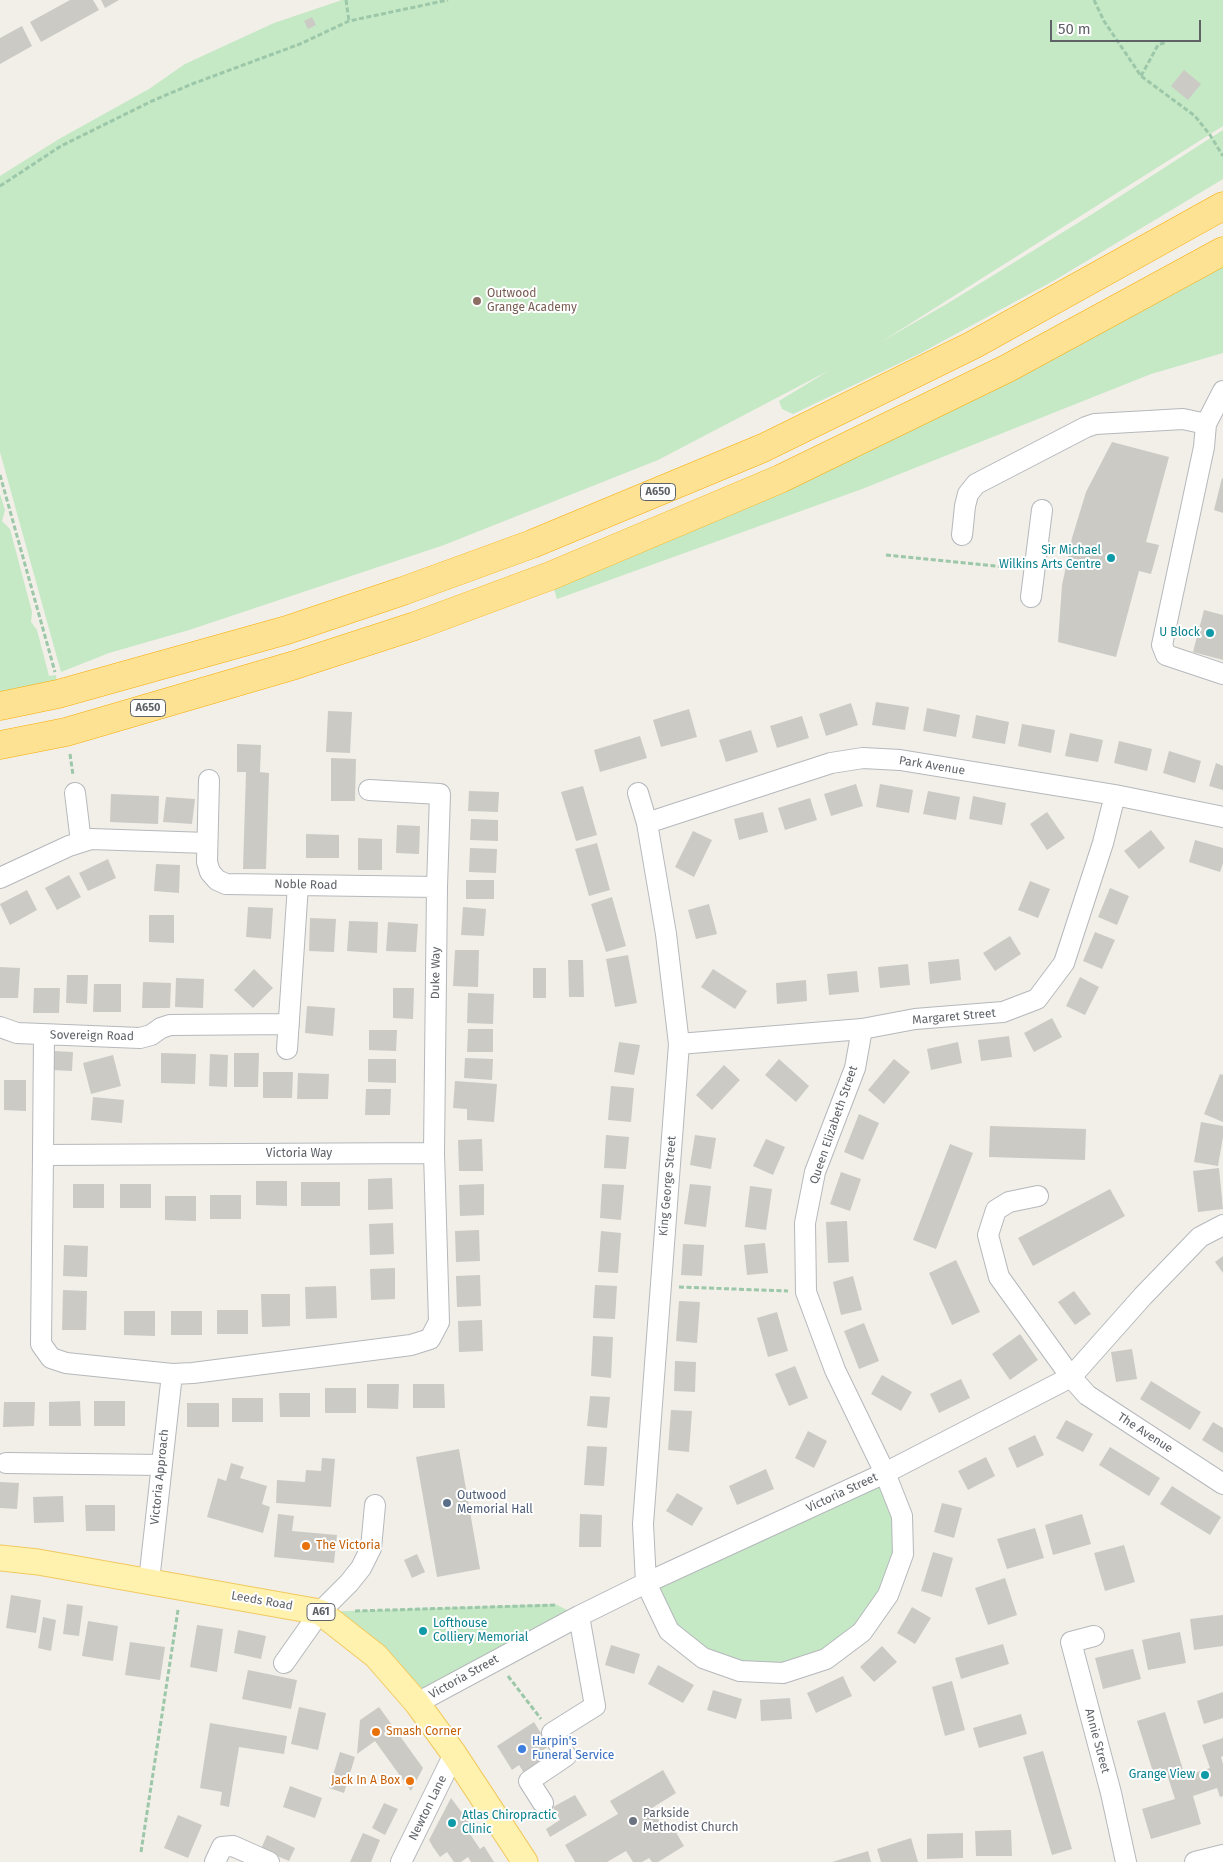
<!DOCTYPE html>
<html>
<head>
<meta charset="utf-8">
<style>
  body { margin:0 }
  #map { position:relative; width:1223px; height:1862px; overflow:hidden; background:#f1efe8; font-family:"Fira Sans",sans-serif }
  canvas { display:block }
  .scale { position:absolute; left:1050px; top:20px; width:151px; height:22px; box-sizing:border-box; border:2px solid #5f6368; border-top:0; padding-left:6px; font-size:15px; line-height:18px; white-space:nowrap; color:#5f6368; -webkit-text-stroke:4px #fff; paint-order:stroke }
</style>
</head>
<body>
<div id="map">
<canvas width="1223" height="1862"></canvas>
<div class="scale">50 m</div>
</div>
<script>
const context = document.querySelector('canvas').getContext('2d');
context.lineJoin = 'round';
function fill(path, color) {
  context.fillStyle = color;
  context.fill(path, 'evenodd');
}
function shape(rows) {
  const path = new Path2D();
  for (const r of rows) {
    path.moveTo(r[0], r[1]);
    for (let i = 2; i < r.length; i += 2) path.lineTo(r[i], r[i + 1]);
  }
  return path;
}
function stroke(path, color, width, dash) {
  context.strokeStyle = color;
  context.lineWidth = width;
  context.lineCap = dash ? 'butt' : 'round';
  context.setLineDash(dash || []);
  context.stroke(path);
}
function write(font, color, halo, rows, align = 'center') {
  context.font = font + ' "Fira Sans",sans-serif';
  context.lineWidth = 4;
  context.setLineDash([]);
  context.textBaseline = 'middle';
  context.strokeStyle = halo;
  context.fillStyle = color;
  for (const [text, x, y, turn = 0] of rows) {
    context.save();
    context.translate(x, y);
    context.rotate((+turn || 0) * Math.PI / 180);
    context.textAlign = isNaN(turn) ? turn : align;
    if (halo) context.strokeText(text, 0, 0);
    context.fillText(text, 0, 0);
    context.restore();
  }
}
const green = shape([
  [342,0,1223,0,1223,126,881,342,950,302,1094,213,1223,130,1223,179,1055,280,921,353,793,414,782,409,779,401,830,370,658,460,444,545,189,630,109,653,61,672,0,452,0,176,59,139,149,89,185,64,274,23],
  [1223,251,1223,353,1151,374,862,489,557,599,550,576],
  [0,494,5,510,2,521,10,529,32,612,31,622,37,630,49,676,56,675,58,694,0,706],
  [885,1473,902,1516,888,1595,826,1659,740,1671,669,1631,646,1583],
  [555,1604,579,1616,417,1703,320,1612]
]);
const building = shape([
  [70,0,93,0,99,10,41,42,30,22],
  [101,0,119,0,105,8],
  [312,17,316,25,308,29,304,21],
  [22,26,32,46,0,64,0,38],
  [1184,70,1201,84,1188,100,1171,86],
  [1112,442,1169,457,1146,542,1159,545,1151,574,1139,571,1116,657,1058,642,1062,585,1072,538,1086,492],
  [1222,478,1223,479,1223,513,1214,510],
  [1204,610,1223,615,1223,660,1193,652],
  [876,702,909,707,905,730,872,725],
  [851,703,858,725,826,736,819,714],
  [927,708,960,715,956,737,923,731],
  [689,709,697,737,661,747,653,720],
  [328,711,352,712,350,753,326,752],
  [976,715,1009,722,1005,744,972,738],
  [802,716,809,738,777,748,770,726],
  [1022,724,1055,730,1051,753,1018,746],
  [751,730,758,752,726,762,719,740],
  [1070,733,1103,740,1098,762,1065,756],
  [640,736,647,758,600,772,594,750],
  [1119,741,1152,749,1147,771,1114,763],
  [237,744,261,745,260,772,269,773,266,869,243,869,246,772,237,772],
  [1169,751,1201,761,1195,783,1163,773],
  [331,758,356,759,355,801,331,801],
  [1216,763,1223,766,1223,790,1209,786],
  [856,784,863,806,831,816,824,794],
  [880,784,913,790,909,813,876,807],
  [583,786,597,835,576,841,561,792],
  [469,791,499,792,498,812,468,811],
  [928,791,960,797,956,820,923,814],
  [111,794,159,796,158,824,110,822],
  [973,796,1006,803,1002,825,969,819],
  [166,797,195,799,192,824,163,822],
  [810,798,817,820,785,830,778,808],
  [763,812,768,832,739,840,734,819],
  [1047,812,1065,838,1047,850,1030,824],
  [471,819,498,820,498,841,470,840],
  [397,825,420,826,419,854,396,853],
  [1151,830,1165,848,1139,869,1124,851],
  [693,831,712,840,694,877,675,867],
  [306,834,339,835,339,858,306,858],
  [358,838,382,839,382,870,358,870],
  [1195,840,1223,848,1223,863,1220,872,1189,862],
  [597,843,610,890,589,896,575,849],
  [470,848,497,849,496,873,469,872],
  [108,859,116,878,88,891,79,873],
  [156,864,180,865,179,893,154,891],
  [69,875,81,897,57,910,45,888],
  [466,880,494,880,494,899,466,899],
  [1030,881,1050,889,1038,918,1018,910],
  [1110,888,1129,896,1117,925,1098,917],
  [27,890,37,910,10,925,0,904],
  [612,897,626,946,606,952,591,904],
  [709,904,717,934,696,939,688,910],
  [248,907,273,908,271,939,246,937],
  [463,907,486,909,484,936,461,935],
  [149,915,174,915,174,943,149,942],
  [310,918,336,919,334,952,309,951],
  [349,921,378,922,377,953,347,951],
  [388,922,418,924,416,952,386,951],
  [1095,932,1115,940,1102,969,1083,961],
  [1010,936,1021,954,995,971,983,953],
  [455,950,479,950,478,987,453,986],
  [628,955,637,1003,615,1007,606,959],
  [959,959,961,980,930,984,928,962],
  [568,960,583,960,584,997,569,997],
  [908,964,910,985,880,988,878,967],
  [0,967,20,968,18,998,0,998],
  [533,968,546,968,546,998,533,998],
  [254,969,273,988,253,1008,234,990],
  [713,969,747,991,735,1009,701,987],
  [857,971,859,992,829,995,827,974],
  [67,975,88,975,87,1004,66,1003],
  [1080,977,1099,987,1085,1015,1066,1006],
  [176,978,204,979,203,1008,175,1007],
  [806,980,807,1001,777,1004,776,983],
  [143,982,171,983,170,1008,142,1008],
  [94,984,121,984,121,1012,93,1012],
  [34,988,60,988,59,1013,33,1013],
  [393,988,414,988,413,1019,393,1018],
  [468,993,494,994,493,1024,467,1023],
  [307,1006,335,1008,333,1036,305,1033],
  [1052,1018,1062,1037,1034,1052,1024,1033],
  [468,1029,493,1029,493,1052,467,1052],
  [369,1030,397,1030,396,1051,369,1050],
  [1009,1036,1012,1057,981,1061,978,1040],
  [619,1042,640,1045,634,1075,614,1072],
  [958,1042,962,1063,931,1070,927,1049],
  [54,1051,73,1052,72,1071,52,1070],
  [161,1053,196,1054,195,1084,161,1083],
  [234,1053,259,1053,258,1087,234,1087],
  [210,1054,228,1055,227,1087,209,1086],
  [113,1055,121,1086,91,1094,83,1063],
  [465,1058,493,1059,492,1080,464,1078],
  [368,1059,396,1059,396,1083,368,1082],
  [779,1059,809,1086,796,1102,765,1075],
  [894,1059,910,1072,884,1104,868,1090],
  [724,1065,740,1080,712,1110,696,1095],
  [263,1072,293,1072,292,1098,263,1098],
  [298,1073,329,1074,328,1099,297,1099],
  [1220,1074,1223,1075,1223,1122,1204,1114],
  [4,1080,26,1080,26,1111,4,1110],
  [455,1081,497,1084,494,1122,467,1120,467,1109,453,1108],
  [611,1086,634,1088,631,1122,608,1120],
  [366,1089,391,1089,390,1115,365,1115],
  [93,1097,124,1100,122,1123,91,1120],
  [859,1114,879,1123,863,1160,844,1152],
  [1201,1122,1223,1126,1223,1137,1218,1166,1194,1162],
  [990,1126,1086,1129,1085,1160,989,1157],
  [606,1135,629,1137,626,1169,604,1168],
  [695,1135,716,1138,711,1169,690,1165],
  [482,1139,483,1171,459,1171,458,1140],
  [766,1139,785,1147,773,1175,753,1166],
  [950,1144,973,1153,936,1249,913,1240],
  [1219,1168,1223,1209,1198,1212,1193,1171],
  [841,1172,861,1179,850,1211,830,1204],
  [392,1178,393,1209,368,1210,368,1179],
  [256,1181,287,1181,287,1206,256,1205],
  [301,1182,340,1182,340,1206,301,1206],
  [73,1184,104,1184,104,1208,73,1208],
  [120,1184,151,1184,151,1208,120,1208],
  [484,1184,484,1215,460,1216,459,1185],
  [602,1184,624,1185,621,1220,600,1218],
  [690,1184,711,1186,706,1227,684,1224],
  [750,1186,772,1189,766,1230,745,1227],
  [1110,1189,1125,1216,1033,1266,1018,1238],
  [210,1195,241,1195,241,1219,210,1219],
  [165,1196,196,1196,196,1221,165,1220],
  [847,1221,849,1262,828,1263,826,1222],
  [393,1223,394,1254,370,1255,369,1224],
  [479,1230,480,1261,456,1262,455,1231],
  [601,1231,621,1233,618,1273,598,1272],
  [765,1243,768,1273,747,1275,744,1245],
  [683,1244,704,1245,702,1276,681,1275],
  [64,1245,88,1246,87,1277,63,1276],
  [1223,1256,1223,1273,1215,1262],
  [956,1260,980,1312,952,1325,929,1273],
  [395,1268,395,1299,371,1300,370,1269],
  [480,1275,481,1306,457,1307,456,1276],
  [853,1276,862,1310,841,1315,833,1282],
  [595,1285,617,1286,615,1319,593,1318],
  [336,1286,337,1318,306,1319,305,1287],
  [63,1290,87,1291,86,1330,62,1330],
  [1074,1291,1091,1314,1075,1325,1058,1302],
  [261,1294,290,1294,290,1326,262,1327],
  [679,1301,700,1302,697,1343,676,1341],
  [217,1310,248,1310,248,1334,217,1334],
  [124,1311,155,1311,155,1336,124,1335],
  [171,1311,202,1311,202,1335,171,1335],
  [777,1312,788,1351,768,1357,757,1318],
  [482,1320,483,1351,459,1352,458,1321],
  [864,1323,879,1361,859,1369,844,1331],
  [1020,1334,1038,1360,1010,1380,992,1354],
  [593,1336,613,1337,611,1378,591,1376],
  [1132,1349,1137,1379,1116,1382,1111,1352],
  [675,1361,696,1362,695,1392,674,1391],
  [795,1366,808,1398,789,1406,775,1374],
  [882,1375,912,1392,901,1411,871,1394],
  [961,1379,970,1398,939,1413,930,1394],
  [1151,1381,1201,1412,1190,1430,1140,1399],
  [367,1384,399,1384,398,1409,367,1408],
  [413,1384,444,1384,445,1408,413,1408],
  [325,1388,356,1388,356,1413,325,1413],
  [279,1393,310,1393,310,1417,280,1417],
  [590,1396,610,1397,607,1428,587,1426],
  [232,1398,263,1398,263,1422,232,1422],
  [80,1401,81,1426,49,1426,49,1402],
  [94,1401,125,1401,125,1426,94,1426],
  [4,1402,35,1402,34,1426,3,1427],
  [187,1403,219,1403,219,1427,187,1427],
  [671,1410,692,1411,689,1452,668,1450],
  [1066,1420,1093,1434,1083,1452,1056,1438],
  [1213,1422,1223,1428,1223,1453,1202,1440],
  [808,1431,827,1441,814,1468,795,1458],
  [1035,1435,1044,1455,1017,1468,1008,1448],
  [587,1446,607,1447,604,1486,584,1485],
  [1110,1447,1160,1478,1149,1496,1099,1465],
  [459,1449,480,1569,437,1577,416,1457],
  [986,1457,995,1476,968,1490,958,1471],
  [322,1458,335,1459,331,1507,276,1503,277,1480,305,1482,306,1470,321,1471],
  [231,1463,244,1467,240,1478,267,1486,262,1504,270,1507,263,1533,207,1517,218,1478,226,1481],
  [766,1469,774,1489,737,1505,729,1486],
  [0,1482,19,1483,17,1509,0,1508],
  [1172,1486,1221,1517,1210,1535,1160,1504],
  [677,1493,703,1508,692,1526,666,1511],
  [63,1496,64,1522,34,1523,33,1497],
  [942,1503,962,1508,954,1538,934,1532],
  [85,1505,115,1505,115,1531,86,1531],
  [278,1514,294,1516,292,1531,337,1535,334,1563,274,1557],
  [580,1514,602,1515,601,1547,579,1547],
  [1082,1514,1091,1544,1053,1555,1045,1525],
  [1035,1528,1044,1558,1007,1569,997,1539],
  [1124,1545,1135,1582,1105,1591,1094,1553],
  [933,1552,953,1558,942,1597,921,1591],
  [417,1554,425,1572,412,1578,404,1560],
  [1005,1578,1017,1615,988,1625,975,1588],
  [11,1595,41,1600,36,1633,6,1628],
  [67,1604,83,1606,79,1636,63,1634],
  [912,1607,931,1618,915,1644,897,1633],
  [1223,1615,1223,1646,1194,1650,1190,1619],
  [43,1617,56,1620,51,1651,38,1648],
  [88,1621,118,1626,113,1661,82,1656],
  [197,1625,223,1629,217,1672,190,1667],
  [238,1630,266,1636,261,1659,234,1653],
  [1180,1632,1186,1663,1148,1670,1142,1640],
  [130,1642,165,1647,160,1680,125,1675],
  [1003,1644,1009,1664,961,1679,955,1658],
  [611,1645,640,1654,634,1674,605,1665],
  [882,1646,897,1662,874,1682,860,1667],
  [1133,1649,1141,1679,1103,1689,1095,1658],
  [658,1665,694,1685,683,1703,648,1684],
  [248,1670,297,1680,291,1709,242,1699],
  [843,1676,852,1696,816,1713,807,1693],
  [952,1681,965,1730,945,1736,932,1687],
  [713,1690,742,1699,736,1719,707,1710],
  [1223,1692,1223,1718,1204,1724,1197,1701],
  [790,1698,792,1719,761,1721,760,1700],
  [299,1707,326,1713,318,1750,291,1744],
  [379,1707,423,1768,411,1791,375,1741,357,1754,360,1720],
  [1165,1712,1185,1776,1210,1768,1202,1745,1223,1738,1223,1756,1221,1757,1223,1764,1223,1796,1220,1797,1217,1788,1193,1796,1201,1824,1151,1839,1142,1809,1175,1799,1166,1771,1154,1775,1137,1721],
  [1021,1714,1027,1734,979,1748,973,1728],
  [534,1722,549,1746,540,1752,545,1760,524,1773,519,1765,512,1770,497,1746],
  [210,1723,287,1736,284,1754,239,1747,229,1807,220,1805,222,1792,200,1788],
  [1043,1751,1072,1849,1052,1855,1023,1757],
  [340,1752,355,1757,344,1793,329,1788],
  [663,1770,676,1793,652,1808,666,1833,674,1829,684,1846,658,1862,652,1862,649,1858,642,1862,633,1862,626,1851,607,1862,575,1862,565,1845,618,1814,610,1801],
  [290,1786,322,1798,315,1818,283,1807],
  [575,1795,587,1815,550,1837,546,1829,560,1820,553,1807],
  [451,1798,469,1822,464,1825,480,1849,484,1846,494,1862,471,1862,468,1857,461,1862,454,1862,447,1852,440,1857,433,1847,429,1840],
  [384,1803,398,1809,385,1835,372,1828],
  [178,1815,202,1825,188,1858,164,1848],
  [1011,1830,1012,1856,976,1856,975,1831],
  [363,1833,380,1840,371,1862,350,1862],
  [963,1833,963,1858,927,1859,927,1834],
  [267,1835,295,1848,289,1861,261,1849],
  [911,1838,918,1862,881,1862,877,1849],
  [868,1851,871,1862,832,1862]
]);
const path = shape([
  [346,0,349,21],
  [1094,0,1104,21,1141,76,1195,116,1210,135,1223,156],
  [1141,76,1158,45,1166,42],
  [0,186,61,146,152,101,192,84,300,44,349,21,448,0],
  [0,475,55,672],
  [886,555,1014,568],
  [70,754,73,775],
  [679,1287,788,1291],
  [355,1611,556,1605],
  [508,1676,541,1719],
  [141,1852,178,1610]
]);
const minor = shape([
  [1223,391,1206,424,1204,447,1162,645,1166,655,1223,674],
  [962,535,965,506,968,494,976,484,1086,427,1095,424,1183,419,1206,424],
  [1031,597,1042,510],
  [209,780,207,862,210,872,217,880,226,884,437,887],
  [369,790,440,794,437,887,434,1153],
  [75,793,81,842],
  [638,793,647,823,666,934,679,1044,643,1524,646,1583,669,1631,703,1658,740,1671,783,1673,826,1659,862,1632,888,1595,903,1554,902,1516,885,1473,835,1370,806,1292,805,1223,815,1172,855,1068,862,1029],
  [647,823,831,763,863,758,900,760,1115,795,1223,817],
  [0,878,69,846,91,839,207,843],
  [0,1027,17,1033,140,1038,151,1035,161,1028,170,1025,289,1024],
  [679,1044,862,1029,915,1019,1003,1012,1037,999,1064,963,1103,843,1115,795],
  [287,1049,298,885],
  [434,1153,439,1322,430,1339,411,1345,193,1373,172,1374,66,1363,51,1358,41,1344,43,1155,434,1153],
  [43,1155,44,1035],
  [1038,1196,1009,1202,996,1210,988,1235,999,1277,1071,1377,1087,1395,1223,1484],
  [6,1463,162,1465],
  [149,1581,172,1374],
  [1094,1636,1071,1642,1111,1793,1126,1862],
  [284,1663,320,1612,349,1583,361,1568,371,1548,375,1505],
  [417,1703,579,1616,646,1583,885,1473,1071,1377,1143,1296,1200,1237,1223,1225],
  [543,1803,529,1781,566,1756,552,1733,595,1706,579,1616],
  [215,1862,222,1847,233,1846,269,1862],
  [401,1862,454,1754],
  [1195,1862,1223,1855]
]);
const major = shape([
  [0,1558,38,1562,320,1612,376,1656,417,1703,454,1754,525,1862]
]);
const highway = shape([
  [0,706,58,694,287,630,403,591,532,544,763,448,973,345,1223,206],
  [0,745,66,732,295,665,415,626,550,576,780,479,1008,368,1223,251]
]);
const markers = [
  [477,301,5,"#8d6e63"],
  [1111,558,5,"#0f9aa8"],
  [1210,633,5,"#0f9aa8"],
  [447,1503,5,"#5c6f8a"],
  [306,1546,5,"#e8710a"],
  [423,1631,5,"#0f9aa8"],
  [376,1732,5,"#e8710a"],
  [522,1749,5,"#3f7fe0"],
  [1205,1775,5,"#0f9aa8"],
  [410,1781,5,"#e8710a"],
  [633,1821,5,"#6b7280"],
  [452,1823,5,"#0f9aa8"]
];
const shields = [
  [658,492,35],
  [148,708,35],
  [321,1612,28]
];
const shieldNames = [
  ["A650",658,492],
  ["A650",148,708],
  ["A61",321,1612]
];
const educationNames = [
  ["Outwood",487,294],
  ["Grange Academy",487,308]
];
const cultureNames = [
  ["Sir Michael",1101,551],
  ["Wilkins Arts Centre",1101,565],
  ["U Block",1200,633],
  ["Lofthouse",433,1624,"left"],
  ["Colliery Memorial",433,1638,"left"],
  ["Grange View",1195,1775],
  ["Atlas Chiropractic",462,1816,"left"],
  ["Clinic",462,1830,"left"]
];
const streetNames = [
  ["Park Avenue",932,766,9],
  ["Noble Road",306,885,1],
  ["Duke Way",436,973,-89],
  ["Margaret Street",954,1017,-5],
  ["Sovereign Road",92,1036,1],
  ["Queen Elizabeth Street",834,1125,-71],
  ["Victoria Way",299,1154],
  ["King George Street",668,1186,-85],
  ["The Avenue",1145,1433,33],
  ["Victoria Approach",160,1477,-84],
  ["Victoria Street",842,1493,-25],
  ["Leeds Road",262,1601,10],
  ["Victoria Street",464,1677,-29],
  ["Annie Street",1097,1741,75],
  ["Newton Lane",428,1808,-64]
];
const serviceNames = [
  ["Outwood",457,1496],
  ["Memorial Hall",457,1510]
];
const foodNames = [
  ["The Victoria",316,1546],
  ["Smash Corner",386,1732],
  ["Jack In A Box",400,1781,"right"]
];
const shopNames = [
  ["Harpin's",532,1742],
  ["Funeral Service",532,1756]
];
const worshipNames = [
  ["Parkside",643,1814],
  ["Methodist Church",643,1828]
];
fill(green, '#c5e8c5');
fill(building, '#cccac5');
stroke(minor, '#b5b8bc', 22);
stroke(major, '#f2c960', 27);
stroke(highway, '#f9ab00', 29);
stroke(path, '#9cc7a9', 3, [5, 2.5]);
stroke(minor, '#fff', 20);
stroke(major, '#fff2af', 25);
stroke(highway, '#fde293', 28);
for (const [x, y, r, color] of markers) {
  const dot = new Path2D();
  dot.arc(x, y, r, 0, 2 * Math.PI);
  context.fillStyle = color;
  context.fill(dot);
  stroke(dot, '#fff', 2);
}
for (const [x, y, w] of shields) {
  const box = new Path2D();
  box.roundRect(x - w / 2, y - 8.5, w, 17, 4);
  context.fillStyle = '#fff';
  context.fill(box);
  stroke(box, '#5f6368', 1);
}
write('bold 11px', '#5f6368', null, shieldNames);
write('12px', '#785e54', '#fff', educationNames, 'left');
write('12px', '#0d838f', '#fff', cultureNames, 'right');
write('12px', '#5f6368', '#fff', streetNames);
write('12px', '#4e5e75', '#fff', serviceNames, 'left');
write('12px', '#c56008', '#fff', foodNames, 'left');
write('12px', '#366cbe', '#fff', shopNames, 'left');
write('12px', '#5b616d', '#fff', worshipNames, 'left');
</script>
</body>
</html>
